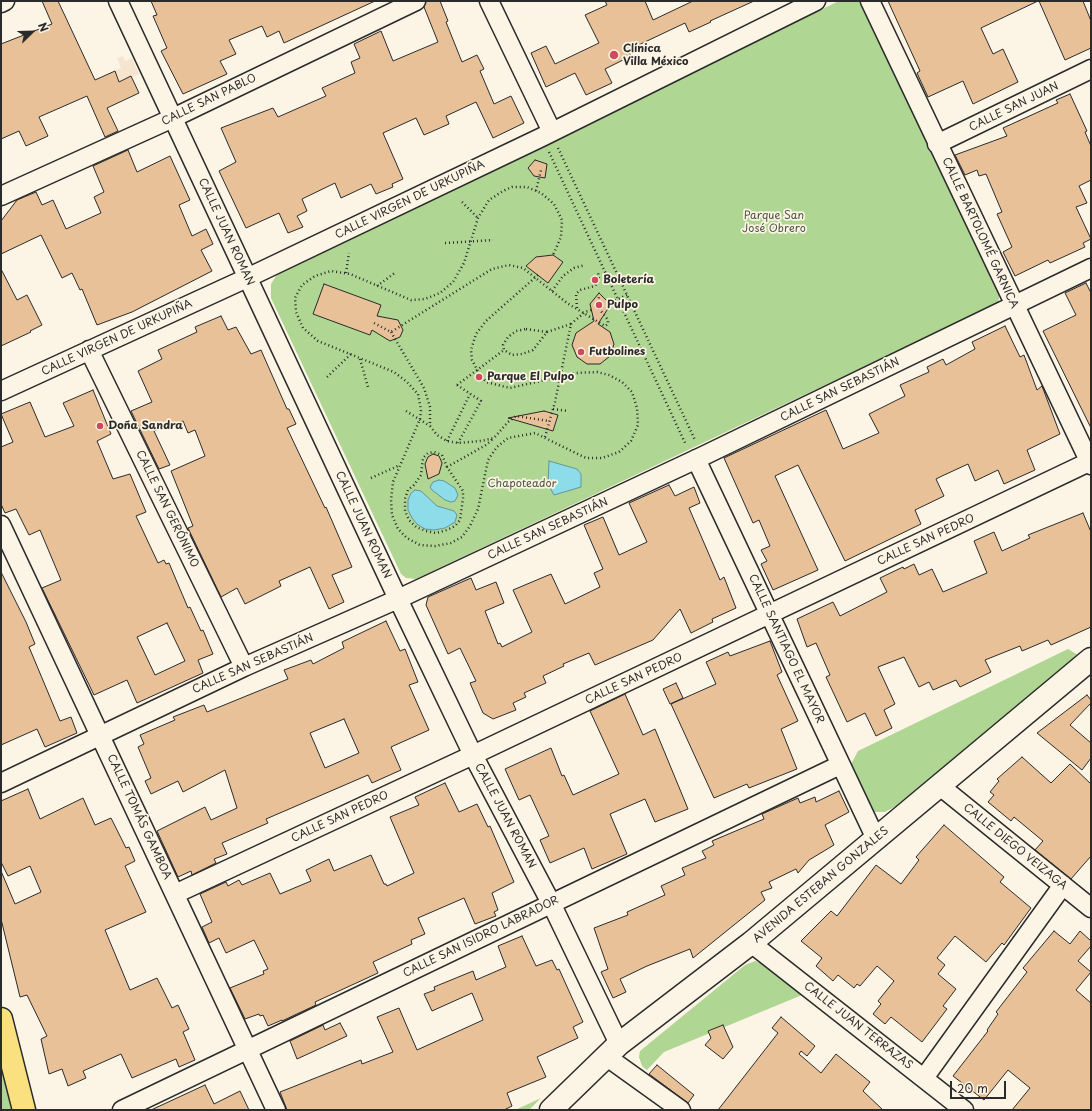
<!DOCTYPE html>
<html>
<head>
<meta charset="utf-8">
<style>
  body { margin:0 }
  #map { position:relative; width:1092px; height:1111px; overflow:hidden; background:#fcf5e5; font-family:"Playpen Sans",sans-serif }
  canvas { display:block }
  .frame { position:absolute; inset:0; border:2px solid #2b2b2b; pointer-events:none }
  .north { position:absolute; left:12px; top:12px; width:40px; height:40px; -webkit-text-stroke:3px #fcf5e5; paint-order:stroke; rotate:67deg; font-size:11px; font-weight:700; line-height:16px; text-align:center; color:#2b2b2b }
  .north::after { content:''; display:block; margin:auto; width:14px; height:18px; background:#2b2b2b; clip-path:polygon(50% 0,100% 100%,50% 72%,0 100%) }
  .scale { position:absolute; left:950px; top:1081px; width:56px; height:18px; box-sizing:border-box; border:2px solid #2b2b2b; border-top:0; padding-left:5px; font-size:12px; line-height:14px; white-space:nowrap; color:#2b2b2b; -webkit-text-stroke:3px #fcf5e5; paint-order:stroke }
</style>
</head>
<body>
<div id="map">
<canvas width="1092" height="1111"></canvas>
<div class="frame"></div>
<div class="north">N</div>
<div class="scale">20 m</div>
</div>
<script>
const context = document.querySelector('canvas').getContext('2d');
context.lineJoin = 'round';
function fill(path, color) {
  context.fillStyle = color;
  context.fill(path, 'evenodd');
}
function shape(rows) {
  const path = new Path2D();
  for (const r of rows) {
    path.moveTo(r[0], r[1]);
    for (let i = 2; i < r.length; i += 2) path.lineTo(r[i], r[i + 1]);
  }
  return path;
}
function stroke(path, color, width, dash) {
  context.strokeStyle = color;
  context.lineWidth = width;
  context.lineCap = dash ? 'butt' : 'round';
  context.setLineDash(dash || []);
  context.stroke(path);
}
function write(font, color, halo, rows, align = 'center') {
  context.font = font + ' "Playpen Sans",sans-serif';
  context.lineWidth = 3.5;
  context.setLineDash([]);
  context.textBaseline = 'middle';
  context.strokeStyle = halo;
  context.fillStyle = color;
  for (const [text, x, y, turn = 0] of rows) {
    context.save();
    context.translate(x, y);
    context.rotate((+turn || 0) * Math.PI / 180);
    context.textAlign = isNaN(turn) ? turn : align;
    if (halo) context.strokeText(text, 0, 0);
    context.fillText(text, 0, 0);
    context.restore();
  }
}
const built = shape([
  [123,56,125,61,132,58,139,74,119,82,115,71,121,68,117,58]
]);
const green = shape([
  [839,1,859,1,1000,294,998,303,416,579,406,578,401,574,271,298,271,284,276,276,284,270],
  [1068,649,1078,655,896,806,885,812,874,812,868,807,849,768,858,751],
  [755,961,765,964,802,995,664,1052,647,1070,642,1066,639,1057,640,1051,745,965],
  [1,1068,12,1110,1,1110],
  [541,1098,529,1110,515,1110]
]);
const water = shape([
  [549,461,577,469,581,474,581,487,554,495,548,484,549,461],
  [439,480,444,481,455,488,458,495,455,501,451,502,445,500,432,490,430,487,433,482,439,480],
  [415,490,421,491,437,506,454,511,457,515,455,522,445,528,434,530,425,529,417,524,412,518,408,510,408,500,411,493,415,490]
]);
const building = shape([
  [42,1,58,1,95,80,115,71,119,82,131,76,139,93,107,108,118,131,105,137,87,96,39,117,48,136,26,146,19,131,1,139,1,44,52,24,42,1],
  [151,1,375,1,284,43,279,31,267,37,262,26,229,40,236,54,220,61,227,74,183,94,161,51,167,48,153,16,157,15,151,1],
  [426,1,440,1,448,21,446,22,462,62,477,55,484,69,480,71,494,104,511,96,524,123,493,138,476,102,446,116,449,124,424,135,416,118,383,133,403,179,392,184,393,187,376,194,371,184,341,198,335,183,302,199,307,211,297,216,303,227,288,233,279,213,246,228,219,171,236,162,221,128,273,108,278,117,326,96,322,88,355,73,351,62,360,58,354,44,381,31,393,61,438,42,424,7,426,1],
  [605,1,645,1,653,20,693,1,754,1,710,21,711,22,689,32,685,23,628,50,631,56,605,69,612,83,586,95,575,73,546,87,531,53,546,46,555,64,599,43,585,15,607,5,605,1],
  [888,1,1038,1,981,28,993,54,1003,49,1018,82,973,104,963,81,928,97,917,73,920,71,888,1],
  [1039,1,1083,1,1091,21,1091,48,1065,60,1039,1],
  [1070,94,1087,131,1085,132,1091,146,1091,180,1079,186,1087,203,1076,207,1091,239,1083,243,1085,247,1050,263,1048,260,1015,276,1003,252,1012,247,997,214,1002,212,986,174,979,176,977,170,965,175,955,155,1007,136,1003,128,1058,103,1056,100,1070,94],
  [128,150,137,172,170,156,190,200,179,205,192,236,206,229,213,244,201,250,212,271,132,312,97,325,82,289,80,290,72,273,62,278,41,235,1,254,1,221,17,200,36,192,42,205,53,200,66,229,101,213,94,197,104,192,93,166,128,150],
  [535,160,547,164,545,178,534,176,528,168,535,160],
  [553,255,563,262,548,283,526,266,536,257,553,255],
  [1,269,17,300,27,295,42,325,30,331,31,332,1,346,1,269],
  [1086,283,1091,293,1091,428,1043,331,1076,315,1065,293,1086,283],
  [324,284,381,305,377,316,398,320,403,330,400,337,390,341,372,330,370,335,313,314,324,284],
  [599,293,607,301,609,307,598,324,610,332,614,344,610,356,600,364,587,364,577,357,572,345,576,333,594,321,590,304,599,293],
  [221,316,228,330,236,327,251,354,261,350,287,409,289,409,296,424,287,428,325,508,326,507,352,567,332,575,344,602,329,609,310,567,279,581,281,586,245,604,237,588,221,597,188,528,193,526,171,471,205,456,195,430,188,433,183,421,154,431,170,465,159,469,131,411,152,402,138,371,162,359,158,350,197,332,195,327,221,316],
  [1005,326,1020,357,1024,355,1037,390,1042,386,1060,434,1027,450,1035,470,1004,484,998,470,975,481,968,464,942,476,936,479,944,496,915,510,921,524,845,561,798,465,775,476,818,570,773,590,761,564,767,561,761,550,770,546,759,520,753,523,724,458,826,410,843,449,879,433,869,414,905,396,900,385,929,372,927,367,943,359,946,365,975,349,972,342,1005,326],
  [93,390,111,434,97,441,113,479,130,474,146,512,136,516,158,563,164,560,166,564,169,563,188,608,190,607,201,631,203,630,213,654,198,660,203,673,137,703,127,680,94,695,42,588,61,580,40,530,29,535,16,509,5,513,1,504,1,447,13,442,1,414,30,402,45,437,74,426,63,403,93,390],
  [167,623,185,661,155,675,137,637,167,623],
  [544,411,558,415,553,431,508,418,544,411],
  [433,454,439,456,442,463,439,474,428,479,425,464,428,457,433,454],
  [669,485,675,496,694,487,700,503,689,508,720,580,724,577,736,608,712,619,713,622,691,633,680,609,653,640,595,665,589,653,563,664,564,666,543,676,546,683,524,693,526,697,513,703,516,710,493,719,483,713,470,683,476,681,460,648,448,654,426,605,428,597,471,578,476,590,496,582,504,603,485,611,498,644,500,643,502,647,532,632,513,590,551,574,565,604,600,587,594,573,603,569,584,525,603,517,619,555,647,542,629,503,669,485],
  [1083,513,1091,532,1091,627,1051,645,1048,640,1022,651,1020,646,985,660,991,672,960,687,956,680,933,690,929,682,919,687,904,657,878,667,895,704,884,710,892,728,876,736,865,713,847,722,826,677,830,675,816,643,807,647,797,619,833,602,840,616,887,592,880,578,903,567,904,569,914,564,919,575,932,569,943,592,987,573,974,541,994,532,1002,551,1030,538,1028,535,1083,513],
  [1,572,26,622,35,644,29,647,60,721,71,717,77,733,45,747,37,729,1,745,1,572],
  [386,621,400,651,405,649,418,682,409,685,429,730,391,747,401,770,372,783,368,775,266,819,268,823,222,843,227,854,214,859,216,863,192,875,191,871,178,877,157,831,205,807,211,820,237,808,225,770,183,792,178,781,151,794,145,781,151,778,138,747,144,744,140,735,175,720,173,717,204,705,207,712,288,679,284,670,311,660,313,664,344,648,342,642,386,621],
  [344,719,359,753,325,768,310,733,344,719],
  [770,641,782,672,777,675,798,721,781,729,797,769,749,788,747,784,714,798,671,704,716,684,706,662,728,652,730,656,770,641],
  [676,683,683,698,670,704,663,689,676,683],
  [625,694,643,735,655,729,688,809,655,822,645,799,610,814,627,854,592,869,584,848,550,863,540,840,549,836,530,795,519,800,505,769,551,748,562,776,564,775,573,795,619,774,590,711,625,694],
  [1087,695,1091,700,1091,703,1070,725,1091,743,1091,758,1082,770,1037,733,1087,695],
  [1022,757,1051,783,1070,764,1091,784,1091,856,1071,879,1035,850,1043,841,1014,817,1011,821,988,802,994,795,990,792,999,781,997,779,1022,757],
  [445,783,459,812,477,804,488,827,490,826,514,882,492,893,498,910,494,912,496,916,475,924,464,898,418,918,425,934,411,940,412,944,373,962,378,973,315,1002,316,1005,282,1021,282,1020,268,1026,263,1015,260,1016,259,1014,245,1019,230,988,264,974,263,971,268,969,254,940,226,953,219,938,209,943,202,927,212,922,200,894,226,882,228,886,239,880,242,885,270,873,280,894,311,881,306,870,329,859,334,871,371,855,384,884,386,884,387,886,414,873,390,817,419,805,415,797,445,783],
  [28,789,40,819,83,798,95,825,111,818,126,848,129,847,135,861,125,866,146,912,105,930,130,990,157,978,172,1008,178,1005,189,1029,183,1032,195,1060,179,1067,176,1059,132,1078,121,1054,83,1071,86,1078,68,1086,62,1069,49,1074,41,1039,47,1036,27,995,20,997,1,919,1,871,15,904,41,892,30,866,8,876,1,862,1,801,28,789],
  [839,791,849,812,825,825,834,845,809,860,798,873,796,869,769,882,772,888,761,892,765,900,693,958,690,949,647,966,620,979,626,992,613,998,601,972,608,969,594,928,628,915,627,912,665,895,661,886,685,875,682,868,706,858,702,851,714,845,712,841,764,819,762,814,798,798,800,803,815,797,816,802,839,791],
  [944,825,1004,877,1000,882,1031,908,1004,945,1002,943,986,962,955,936,937,958,945,965,938,974,956,989,943,1006,947,1009,922,1042,891,1017,885,1024,873,1014,881,1004,878,1001,894,981,877,966,860,986,857,984,854,988,838,975,833,981,816,966,822,958,801,941,831,911,837,916,876,865,901,884,919,860,916,857,944,825],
  [1054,931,1070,944,1080,931,1091,941,1091,946,1078,961,1091,972,1076,990,1091,1003,1091,1110,1012,1110,1030,1088,1008,1070,984,1100,953,1076,988,1031,987,1030,998,1014,996,1012,1027,972,1023,968,1054,931],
  [522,936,536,966,552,960,557,970,559,969,583,1022,573,1027,578,1038,537,1057,546,1077,507,1093,512,1106,504,1110,287,1110,280,1092,361,1060,362,1064,393,1052,377,1017,399,1008,417,1050,483,1020,472,993,432,1011,424,994,435,990,434,987,473,971,476,980,506,967,498,946,522,936],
  [781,1017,815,1046,807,1056,801,1051,799,1054,821,1073,836,1054,870,1082,863,1091,883,1110,718,1110,778,1033,772,1028,781,1017],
  [340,1023,347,1036,297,1059,290,1041,323,1025,325,1030,340,1023],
  [723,1025,733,1047,723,1059,705,1045,711,1038,708,1031,723,1025],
  [657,1065,694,1095,688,1103,649,1074,657,1065],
  [205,1085,214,1104,240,1091,249,1110,151,1110,205,1085]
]);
const path = shape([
  [558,148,695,440],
  [549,152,686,445],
  [536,191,541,170],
  [462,202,478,218],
  [445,243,493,240],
  [346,273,349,253],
  [538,275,486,321,476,334,471,350,472,360,479,373,486,382,510,388,576,373,597,372,609,375,622,382,632,392,637,408,638,425,631,441,619,452,602,458,586,458,535,433,508,438,497,447,488,460,478,509,470,526,462,537,451,543,435,546,420,545,407,538,398,529,392,515,391,500,393,482,420,419,421,410,418,394,407,382,394,372,318,341,303,328,296,312,295,298,302,285,315,276,331,271,350,274,411,300,425,299,440,293,453,282,464,263,478,218,489,200,503,191,512,187,527,187,541,193,554,204,562,220,561,237,553,255],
  [377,286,396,272],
  [552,291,563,276,574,268,585,265],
  [608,304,627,295],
  [577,308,576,294,580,290,595,286,599,279,598,272],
  [374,323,391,332,492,269,509,265,523,268,567,303,605,326,608,324,608,320,597,306,599,297],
  [526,329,547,332,533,350,522,354,512,355,504,350,503,345,508,337,516,331,526,329],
  [391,332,424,388,430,407,430,426,437,435,447,441,458,443,481,441,494,438,508,422,516,416,549,421],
  [547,332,571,324],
  [360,359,368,387],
  [327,377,351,354],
  [457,385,481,401,458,443],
  [553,409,568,411],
  [406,411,430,426],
  [545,437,555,402,571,324,585,312,591,310],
  [447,441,470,394],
  [447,467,442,455,434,452,428,453,423,458,421,475,414,485,408,490,405,499,405,511,409,520,416,527,426,531,436,533,447,530,455,526,460,520,463,498,463,491,447,467,486,445,494,438],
  [371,478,400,465]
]);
const street = shape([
  [118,1,398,599,473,755,551,903,619,1044],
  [489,1,552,132],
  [870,1,1091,465],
  [1,3,5,1],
  [937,144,1091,69],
  [1,196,173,118,416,1],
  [89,350,244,667],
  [1,391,247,278,542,137,816,1],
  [696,459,876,839],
  [1,525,276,1110],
  [1,783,244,667,398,599,703,456,1091,268],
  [940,786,1091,908],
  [175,894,473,755,1091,461],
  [751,943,964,1110],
  [607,1057,681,1110],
  [924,1078,1063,885],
  [122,1110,840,765]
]);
const secondary = shape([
  [551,1110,619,1044,751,943,1091,659]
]);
const primary = shape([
  [1,1019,24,1110]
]);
const pathBridge = shape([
  [457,385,504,350]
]);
const markers = [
  [614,55,5,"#d1495b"],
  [595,280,4,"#d1495b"],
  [599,305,4,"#d1495b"],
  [581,352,4,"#d1495b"],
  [479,377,4,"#d1495b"],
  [100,426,4,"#d1495b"]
];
const poiNames = [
  ["Clínica",623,49],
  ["Villa México",623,62],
  ["Boletería",603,280],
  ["Pulpo",607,305],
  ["Futbolines",589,352],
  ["Parque El Pulpo",487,377],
  ["Doña Sandra",108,426]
];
const streetNames = [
  ["CALLE SAN PABLO",209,100,-26],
  ["CALLE SAN JUAN",1014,107,-26],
  ["CALLE VIRGEN DE URKUPIÑA",410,200,-26],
  ["CALLE JUAN ROMAN",226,232,65],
  ["CALLE BARTOLOMÉ GARNICA",980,233,65],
  ["CALLE VIRGEN DE URKUPIÑA",117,338,-25],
  ["CALLE SAN SEBASTIÁN",840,390,-26],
  ["CALLE SAN GERÓNIMO",167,509,64],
  ["CALLE JUAN ROMAN",363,525,65],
  ["CALLE SAN SEBASTIÁN",548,529,-25],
  ["CALLE SAN PEDRO",926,540,-25],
  ["CALLE SANTIAGO EL MAYOR",786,649,65],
  ["CALLE SAN SEBASTIÁN",253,664,-24],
  ["CALLE SAN PEDRO",634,679,-25],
  ["CALLE JUAN ROMAN",505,816,62],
  ["CALLE TOMÁS GAMBOA",139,817,65],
  ["CALLE SAN PEDRO",340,817,-25],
  ["CALLE DIEGO VEIZAGA",1015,847,39],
  ["AVENIDA ESTEBAN GONZALES",821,885,-40],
  ["CALLE SAN ISIDRO LABRADOR",481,937,-26],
  ["CALLE JUAN TERRAZAS",858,1026,38]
];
const parkNames = [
  ["Parque San",774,216],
  ["José Obrero",774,229],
  ["Chapoteador",522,484]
];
fill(built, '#f6e5ce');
fill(green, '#afd692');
fill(water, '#8cdce9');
stroke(water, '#65959d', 1);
fill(building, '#e8c199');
stroke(building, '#2b2b2b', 1);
stroke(street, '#2b2b2b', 21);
stroke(secondary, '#2b2b2b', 25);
stroke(primary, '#2b2b2b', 25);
stroke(path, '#2b2b2b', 2.5, [1, 3]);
stroke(street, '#fcf5e5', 18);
stroke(secondary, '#fcf5e5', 22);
stroke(primary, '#fbe080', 22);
stroke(pathBridge, '#2b2b2b', 2.5, [1, 3]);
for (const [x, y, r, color] of markers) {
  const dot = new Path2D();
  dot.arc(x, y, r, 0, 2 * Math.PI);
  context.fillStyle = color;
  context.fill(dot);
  stroke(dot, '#fcf5e5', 1.5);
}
write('bold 11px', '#2b2b2b', '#fcf5e5', poiNames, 'left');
write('11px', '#2b2b2b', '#fcf5e5', streetNames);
write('11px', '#4c5645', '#fcf5e5', parkNames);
</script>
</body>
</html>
